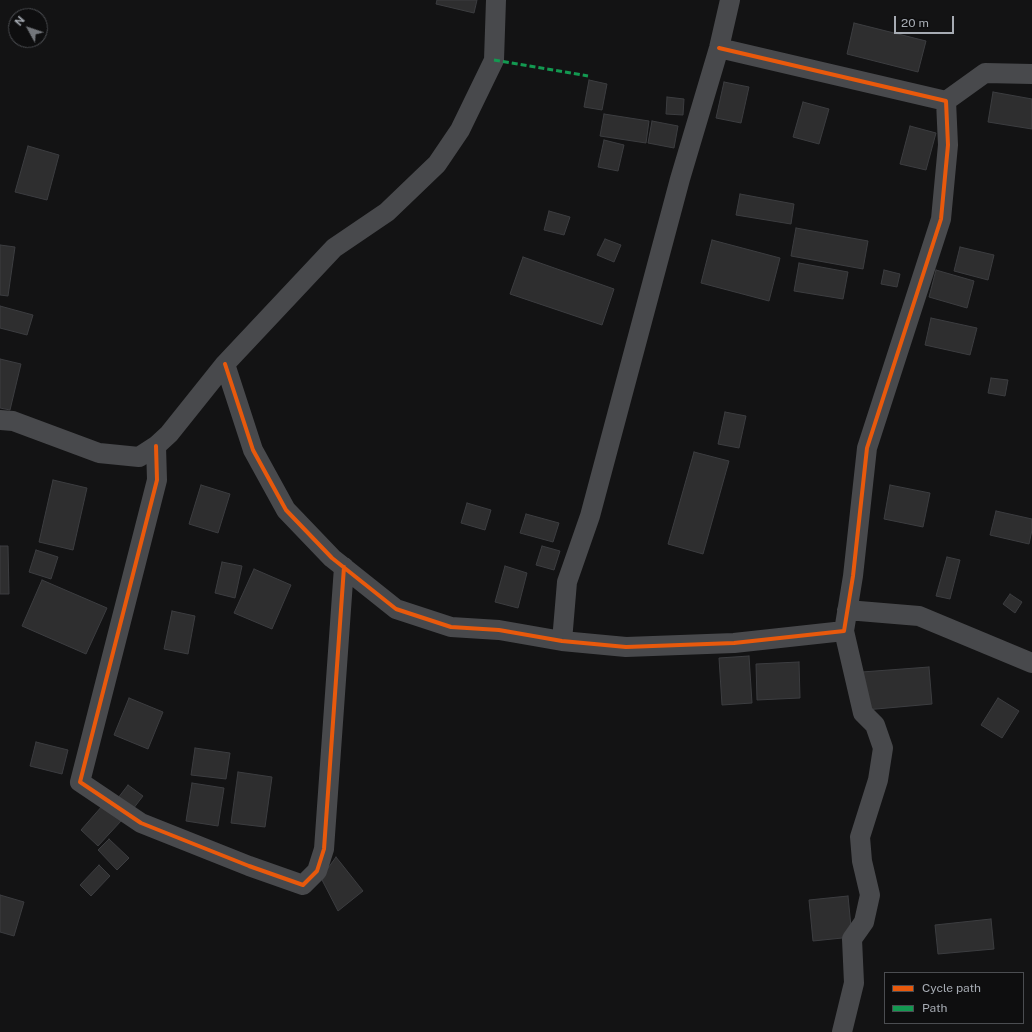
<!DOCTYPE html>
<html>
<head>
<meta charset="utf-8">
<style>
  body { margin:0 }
  #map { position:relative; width:1032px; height:1032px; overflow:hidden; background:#131314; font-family:"Public Sans",sans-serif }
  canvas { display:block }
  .legend { position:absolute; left:884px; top:972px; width:140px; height:52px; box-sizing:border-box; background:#0e0e0f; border:1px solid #4b4d51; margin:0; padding:5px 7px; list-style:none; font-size:12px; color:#a6abb3 }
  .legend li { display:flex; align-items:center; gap:8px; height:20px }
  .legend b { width:20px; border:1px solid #4b4d51 }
  .north { position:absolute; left:8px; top:8px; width:40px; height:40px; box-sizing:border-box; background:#0e0e0f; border:1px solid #4b4d51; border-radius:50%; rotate:310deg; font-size:11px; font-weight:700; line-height:16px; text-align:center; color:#a6abb3 }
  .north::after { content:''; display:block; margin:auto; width:14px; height:18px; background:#73767b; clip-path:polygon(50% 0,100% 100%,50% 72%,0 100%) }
  .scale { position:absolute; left:894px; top:16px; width:60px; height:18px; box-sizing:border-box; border:2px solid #a6abb3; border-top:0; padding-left:5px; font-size:12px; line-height:14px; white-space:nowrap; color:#a6abb3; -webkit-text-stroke:3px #0e0e0f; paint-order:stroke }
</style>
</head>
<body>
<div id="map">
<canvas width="1032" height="1032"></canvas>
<ul class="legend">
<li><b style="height:5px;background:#e8590c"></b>Cycle path</li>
<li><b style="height:5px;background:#139951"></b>Path</li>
</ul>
<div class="north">N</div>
<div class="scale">20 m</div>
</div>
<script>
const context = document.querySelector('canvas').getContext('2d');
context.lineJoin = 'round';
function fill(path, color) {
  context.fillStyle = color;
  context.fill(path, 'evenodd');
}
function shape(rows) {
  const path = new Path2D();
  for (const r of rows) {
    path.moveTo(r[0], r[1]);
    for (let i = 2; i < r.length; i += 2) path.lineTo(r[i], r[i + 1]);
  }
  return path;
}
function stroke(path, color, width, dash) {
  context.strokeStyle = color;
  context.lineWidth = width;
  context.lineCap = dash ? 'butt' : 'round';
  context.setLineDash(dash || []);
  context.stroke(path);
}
const building = shape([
  [437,0,477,0,474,13,436,4,437,0],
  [854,23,926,41,918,72,847,54,854,23],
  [589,80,607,84,602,110,584,107,589,80],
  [724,82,749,87,741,123,716,118,724,82],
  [993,92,1032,99,1032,129,988,122,993,92],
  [667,97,684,99,683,115,666,114,667,97],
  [803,102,829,109,819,144,793,137,803,102],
  [604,114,649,121,646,143,600,136,604,114],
  [652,121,678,126,674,148,648,143,652,121],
  [910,126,936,133,926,170,900,164,910,126],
  [604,140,624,145,618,171,598,167,604,140],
  [28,146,59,155,47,200,15,192,28,146],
  [740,194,794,204,791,224,736,215,740,194],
  [549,211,570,217,564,235,544,230,549,211],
  [796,228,868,241,863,269,791,256,796,228],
  [605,239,621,245,614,262,597,255,605,239],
  [712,240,780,258,769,301,701,283,712,240],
  [0,245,15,247,8,296,0,295,0,245],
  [960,247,994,255,988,280,954,271,960,247],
  [523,257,614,289,602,325,510,294,523,257],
  [799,263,848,272,843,299,794,291,799,263],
  [884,270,900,274,897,287,881,284,884,270],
  [936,270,974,281,967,308,929,297,936,270],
  [0,306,33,315,27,335,0,328,0,306],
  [931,318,977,328,970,355,925,345,931,318],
  [0,359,21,364,10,410,0,408,0,359],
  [991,378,1008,380,1005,396,988,393,991,378],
  [725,412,746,416,739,448,718,444,725,412],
  [694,452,729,461,703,554,668,544,694,452],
  [53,480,87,488,73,550,39,542,53,480],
  [201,485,230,494,218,533,189,524,201,485],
  [890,485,930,493,923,527,884,519,890,485],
  [467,503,491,510,485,530,461,523,467,503],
  [996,511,1032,519,1032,530,1029,544,990,535,996,511],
  [526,514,559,523,553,542,520,533,526,514],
  [0,546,8,546,9,594,0,594,0,546],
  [542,546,560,551,554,570,536,565,542,546],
  [36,550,58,557,51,579,29,572,36,550],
  [947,557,960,560,950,599,936,596,947,557],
  [222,562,242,566,235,598,215,593,222,562],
  [505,566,527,573,518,608,495,602,505,566],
  [254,569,291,585,272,629,234,613,254,569],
  [42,580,107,608,86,654,22,626,42,580],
  [1010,594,1022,602,1015,613,1003,604,1010,594],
  [172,611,195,616,188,654,164,649,172,611],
  [749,656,752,703,722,705,719,658,749,656],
  [799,662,800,698,757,700,756,664,799,662],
  [929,667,932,704,865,710,862,672,929,667],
  [129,698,163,712,148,749,114,735,129,698],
  [998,698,1019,711,1002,738,981,725,998,698],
  [36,742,68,750,62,774,30,766,36,742],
  [195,748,230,753,226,779,191,775,195,748],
  [238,772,272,777,265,827,231,823,238,772],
  [192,783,224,788,218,826,186,821,192,783],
  [128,785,143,796,133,809,118,798,128,785],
  [103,805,121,821,98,846,81,830,103,805],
  [109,839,129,858,117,870,98,850,109,839],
  [336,857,363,891,338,911,321,878,336,857],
  [99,865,110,876,91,896,80,885,99,865],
  [0,895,24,902,14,936,0,932,0,895],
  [848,896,852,937,813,941,809,900,848,896],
  [991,919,994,949,938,954,935,925,991,919]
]);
const minor = shape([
  [946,101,985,73,1032,74],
  [225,364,253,450,286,510,332,558,396,609,451,627,499,630,562,641,626,647,734,643,844,631,853,576,867,448,941,219,948,145,946,101,719,48],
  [0,420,13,421,99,453,139,457,156,446,169,434,225,364,334,248,387,212,437,164,460,130,494,60,496,0],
  [156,446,157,480,80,782,141,823,249,866,303,885,317,871,324,849,344,567],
  [847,610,919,616,1032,663],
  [562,641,567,582,590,516,680,179,719,48,730,0],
  [842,1032,854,983,852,939,864,922,870,895,862,861,860,837,878,780,883,748,875,725,863,713,844,631]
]);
const quiet = shape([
  [494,60,588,76]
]);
const cycleway = shape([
  [225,364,253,450,286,510,332,558,396,609,451,627,499,630,562,641,626,647,734,643,844,631,853,576,867,448,941,219,948,145,946,101,719,48],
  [156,446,157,480,80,782,141,823,249,866,303,885,317,871,324,849,344,567]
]);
fill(building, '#2e2e2f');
stroke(building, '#3c3d40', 1);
stroke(minor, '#48494c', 20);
stroke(quiet, '#139951', 3, [6, 3]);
stroke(cycleway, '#e8590c', 4);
</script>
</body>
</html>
